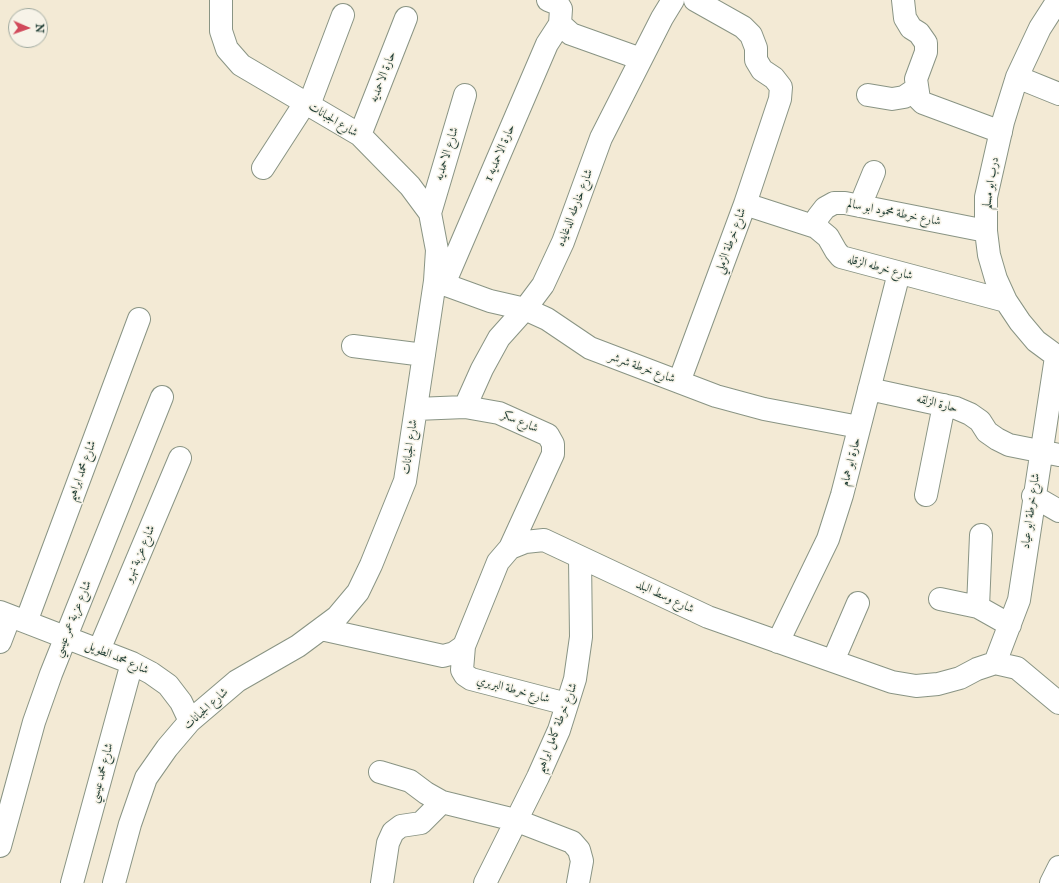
<!DOCTYPE html>
<html>
<head>
<meta charset="utf-8">
<style>
  body { margin:0 }
  #map { position:relative; width:1059px; height:883px; overflow:hidden; background:#f3ead5; font-family:"IM FELL Great Primer",serif }
  canvas { display:block }
  .north { position:absolute; left:8px; top:8px; width:40px; height:40px; box-sizing:border-box; background:#f7f3e8; border:1px solid #a1aaa0; border-radius:50%; rotate:92deg; font-size:11px; font-weight:700; line-height:16px; text-align:center; color:#1f3d34 }
  .north::after { content:''; display:block; margin:auto; width:14px; height:18px; background:#d1495b; clip-path:polygon(50% 0,100% 100%,50% 72%,0 100%) }
</style>
</head>
<body>
<div id="map">
<canvas width="1059" height="883"></canvas>
<div class="north">N</div>
</div>
<script>
const context = document.querySelector('canvas').getContext('2d');
context.lineJoin = 'round';
function shape(rows) {
  const path = new Path2D();
  for (const r of rows) {
    path.moveTo(r[0], r[1]);
    for (let i = 2; i < r.length; i += 2) path.lineTo(r[i], r[i + 1]);
  }
  return path;
}
function stroke(path, color, width, dash) {
  context.strokeStyle = color;
  context.lineWidth = width;
  context.lineCap = dash ? 'butt' : 'round';
  context.setLineDash(dash || []);
  context.stroke(path);
}
function write(font, color, halo, rows, align = 'center') {
  context.font = font + ' "IM FELL Great Primer",Amiri,serif';
  context.lineWidth = 3;
  context.setLineDash([]);
  context.textBaseline = 'middle';
  context.strokeStyle = halo;
  context.fillStyle = color;
  for (const [text, x, y, turn = 0] of rows) {
    context.save();
    context.translate(x, y);
    context.rotate((+turn || 0) * Math.PI / 180);
    context.textAlign = isNaN(turn) ? turn : align;
    if (halo) context.strokeText(text, 0, 0);
    context.fillText(text, 0, 0);
    context.restore();
  }
}
const minor = shape([
  [548,0,558,4,561,9,560,24,571,34,641,59],
  [903,0,905,18,911,28,919,33,926,43,926,52,916,79,919,99,923,103,1001,132],
  [1058,0,1040,28,1017,77,1003,122,986,197,986,231,989,255,996,279,1006,301,1020,322,1036,341,1059,358],
  [1017,77,1059,94],
  [868,95,892,99,904,97,916,89],
  [309,105,343,15],
  [360,135,406,18],
  [263,168,305,103],
  [745,204,816,227,828,237,836,251,841,257,1006,301],
  [860,206,874,172],
  [430,213,465,95],
  [816,227,818,217,825,208,834,203,845,203,986,231],
  [435,281,490,301,525,309,547,319,590,348,716,396,764,409,859,427],
  [444,284,547,44,560,24],
  [353,346,424,355],
  [679,382,745,204,780,99,781,87,774,78,762,70,756,60,756,48,751,35,743,27,695,0],
  [869,389,956,408,970,414,980,421,987,432,997,439,1009,445,1059,455],
  [465,407,482,369,499,338,525,309,543,285,563,242,601,138,662,18,673,0],
  [416,409,465,407,499,413,548,435,553,444,553,454,510,548],
  [926,495,944,405],
  [1033,496,1059,511],
  [940,599,978,607,1010,625],
  [978,607,981,535],
  [0,612,132,663,151,673,168,685,181,702,190,721],
  [26,622,139,319],
  [321,629,443,656,454,653,464,646,498,562,510,548,525,542,544,540,708,617,892,682,916,686,938,684,960,678,977,669,995,663,1017,668,1059,703],
  [0,642,10,616],
  [778,642,828,539,842,495,899,273],
  [464,646,462,670,465,675,471,679,567,704],
  [99,650,180,458],
  [833,661,858,603],
  [995,663,1019,600,1056,357],
  [380,772,410,781,426,793,442,802,515,820,572,842,579,850,582,861,578,883],
  [0,846,34,722,51,674,162,397],
  [72,883,132,663],
  [114,883,130,824,146,778,167,748,190,721,237,681,298,646,337,617,358,592,371,565,405,481,435,281,437,250,430,213,410,186,360,135,241,65,227,49,221,31,221,0],
  [382,883,388,843,393,832,401,826,421,823,442,802],
  [485,883,538,777,559,730,575,679,581,637,580,558],
  [1051,883,1059,867]
]);
const streetNames = [
  ["حارة الاحمديه",383,77,-69],
  ["شارع الجبانات",333,120,31],
  ["حارة الاحمديه 1",500,153,-67],
  ["شارع الاحمديه",447,154,-73],
  ["درب ابو مسلم",991,183,-81],
  ["شارع خارطه الدغايده",575,208,-69],
  ["شارع خرطة محمود ابو سالم",894,213,11],
  ["شارع خرطة الزملي",731,241,-70],
  ["شارع خرطه الزقله",880,268,15],
  ["شارع خرطة شرشر",642,368,20],
  ["حارة الزلقه",937,404,14],
  ["شارع سكر",520,422,23],
  ["شارع الجبانات",410,447,-82],
  ["حارة ابو همام",851,462,-76],
  ["شارع محمد ابراهيم",82,471,-70],
  ["شارع خرطة ابو عياد",1031,511,-82],
  ["شارع عزبة نهرو",140,554,-67],
  ["شارع وسط البلد",665,597,25],
  ["شارع عزبة عمر عيسي",73,619,-68],
  ["شارع محمد الطويل",117,658,23],
  ["شارع خرطة البربري",513,690,15],
  ["شارع الجبانات",206,709,-42],
  ["شارع خرطة كامل ابراهيم",557,728,-69],
  ["شارع محمد عيسي",102,773,-75]
];
stroke(minor, '#899484', 24);
stroke(minor, '#fff', 22);
write('12px', '#1f3d34', '#f7f3e8', streetNames);
</script>
</body>
</html>
